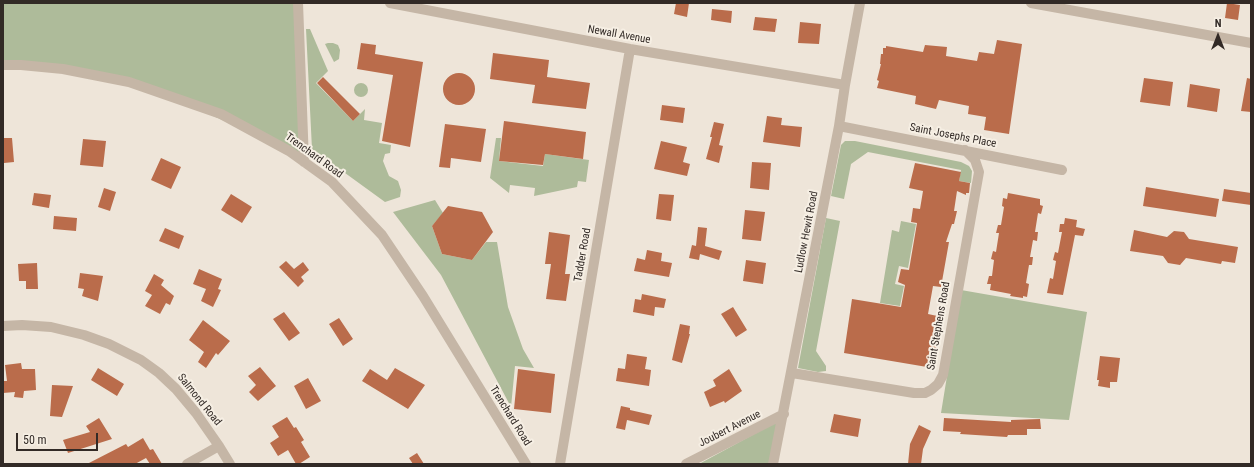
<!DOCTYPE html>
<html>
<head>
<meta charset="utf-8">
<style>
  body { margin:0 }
  #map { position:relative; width:1254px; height:467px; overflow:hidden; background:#eee5d9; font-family:"Roboto Condensed",sans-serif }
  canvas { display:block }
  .frame { position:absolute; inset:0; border:4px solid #322a26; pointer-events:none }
  .north { position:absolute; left:1198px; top:16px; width:40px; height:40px; -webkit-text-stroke:3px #f6efe4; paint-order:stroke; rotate:0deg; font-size:11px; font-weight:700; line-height:16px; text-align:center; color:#322a26 }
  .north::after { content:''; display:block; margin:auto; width:14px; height:18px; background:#322a26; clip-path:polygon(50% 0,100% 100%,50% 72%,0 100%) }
  .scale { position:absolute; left:16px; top:433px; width:82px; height:18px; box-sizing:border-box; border:2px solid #322a26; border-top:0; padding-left:5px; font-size:12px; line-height:14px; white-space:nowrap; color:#322a26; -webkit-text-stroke:3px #f6efe4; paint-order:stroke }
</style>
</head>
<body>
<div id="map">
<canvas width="1254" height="467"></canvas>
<div class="frame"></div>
<div class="north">N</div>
<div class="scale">50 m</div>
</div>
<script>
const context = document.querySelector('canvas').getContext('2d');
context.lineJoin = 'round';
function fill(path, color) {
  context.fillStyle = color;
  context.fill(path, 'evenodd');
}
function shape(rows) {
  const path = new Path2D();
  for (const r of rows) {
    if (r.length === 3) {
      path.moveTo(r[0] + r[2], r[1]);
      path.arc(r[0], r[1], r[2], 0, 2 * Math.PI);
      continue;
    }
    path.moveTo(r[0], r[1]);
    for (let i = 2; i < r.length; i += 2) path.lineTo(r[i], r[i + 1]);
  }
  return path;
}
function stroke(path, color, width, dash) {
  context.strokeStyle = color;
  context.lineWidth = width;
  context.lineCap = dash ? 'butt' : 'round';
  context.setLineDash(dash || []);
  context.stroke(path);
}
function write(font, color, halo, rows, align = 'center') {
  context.font = font + ' "Roboto Condensed",sans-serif';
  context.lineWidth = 4;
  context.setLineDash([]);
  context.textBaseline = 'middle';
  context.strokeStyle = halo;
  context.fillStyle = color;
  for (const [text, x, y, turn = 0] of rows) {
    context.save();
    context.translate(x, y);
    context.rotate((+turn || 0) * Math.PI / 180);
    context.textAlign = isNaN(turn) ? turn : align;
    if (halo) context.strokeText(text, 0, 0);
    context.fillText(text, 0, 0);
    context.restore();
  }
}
const green = shape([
  [3,3,294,3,301,156,291,150,133,81,3,63],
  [306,29,310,29,328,71,316,83,353,121,365,109,364,120,382,123,379,143,391,145,390,153,385,154,383,161,389,176,398,181,401,190,400,197,385,202,312,149],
  [328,43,333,43,338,45,340,50,339,59,334,62,325,44],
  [361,90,7],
  [496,138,501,138,499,161,543,166,545,154,589,160,586,182,578,181,577,187,534,196,535,188,510,185,509,193,490,178],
  [845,141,855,141,961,162,969,166,972,171,971,183,959,181,961,170,868,152,851,164,844,199,831,196,841,145],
  [435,200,443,213,432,226,442,254,472,260,486,242,497,242,508,307,523,349,534,368,515,366,511,407,441,275,393,212],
  [826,218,840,221,816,351,826,366,826,371,818,372,798,368],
  [901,221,916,224,908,268,899,266,895,284,904,286,900,306,880,303,892,230,899,232],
  [961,290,1087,312,1069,420,941,413],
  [780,420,770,464,699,464]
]);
const building = shape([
  [676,3,689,3,687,17,674,14],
  [1227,3,1240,5,1238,20,1225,18],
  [712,9,732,11,731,23,711,20],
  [755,17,777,19,775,32,753,30],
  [800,22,821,24,819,44,798,43],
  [997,40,1022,44,1009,134,984,130,986,117,968,114,969,106,939,100,936,109,915,104,916,96,877,88,879,81,877,80,881,64,880,64,881,54,883,54,883,48,886,48,886,46,923,52,925,45,947,47,946,56,977,61,979,52,994,54],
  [361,43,376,45,375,54,423,62,410,147,382,141,393,75,357,69],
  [493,53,549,60,547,77,590,83,586,109,532,103,535,85,490,79],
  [459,89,16],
  [323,77,360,114,353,121,317,83],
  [1144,78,1173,82,1170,106,1140,102],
  [1247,78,1251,79,1251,112,1241,111],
  [1190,84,1220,89,1217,112,1187,107],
  [662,105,685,108,683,123,660,120],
  [767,116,782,118,781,125,802,127,800,147,763,142],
  [504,121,586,132,583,159,545,154,543,165,499,161],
  [714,122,724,124,719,145,723,146,719,163,706,159,712,137,710,137],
  [445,124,486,129,481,162,451,158,450,168,439,167],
  [3,138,12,138,14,162,4,163],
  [83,139,106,141,103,167,80,165],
  [661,141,687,147,683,162,690,164,687,176,654,169],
  [161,158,181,167,171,189,151,180],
  [752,162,771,163,769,190,750,188],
  [915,163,961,172,959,181,970,183,969,193,966,193,966,195,957,191,954,211,957,211,954,224,952,224,946,242,949,242,941,287,933,286,928,314,942,317,933,368,844,353,852,299,901,307,905,285,898,282,901,269,909,270,917,223,911,222,913,208,920,209,923,191,909,188],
  [1146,187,1219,199,1216,217,1143,206],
  [104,188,116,192,110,211,98,207],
  [1224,189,1251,193,1251,205,1222,201],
  [34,193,51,195,49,208,32,205],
  [1008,193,1040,199,1040,205,1043,206,1041,214,1038,213,1035,232,1038,232,1037,241,1033,240,1030,257,1033,257,1032,265,1029,265,1026,283,1029,284,1027,297,1023,296,1023,298,1010,296,1011,294,990,290,991,284,987,284,989,276,992,276,994,260,991,259,993,251,996,252,999,233,996,233,998,225,1001,225,1004,207,1002,206,1003,198,1007,199],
  [231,194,252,207,242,223,221,210],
  [659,194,674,195,671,221,656,219],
  [448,206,482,212,493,232,472,260,442,254,432,226],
  [745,210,765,212,761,241,742,239],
  [54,216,77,218,76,231,53,229],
  [1065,218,1077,220,1076,227,1085,229,1083,236,1075,235,1063,295,1047,293,1050,278,1053,279,1056,261,1053,260,1055,252,1058,253,1062,232,1059,232,1060,224,1064,224],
  [698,227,707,228,705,246,722,251,719,260,700,254,699,260,689,258,692,245,696,246],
  [165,228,184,236,179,249,159,241],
  [1134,230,1167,237,1174,231,1184,232,1189,239,1238,247,1235,263,1222,261,1221,264,1186,258,1180,265,1168,263,1163,256,1130,251],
  [549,232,570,235,565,274,570,274,566,301,546,299,551,264,545,264],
  [647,250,662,253,661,261,672,263,669,277,634,271,637,258,645,260],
  [746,260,766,263,763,284,743,281],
  [286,261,294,269,303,262,309,270,301,277,304,281,298,287,279,267],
  [37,263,38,289,26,289,26,281,19,281,18,264],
  [199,269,222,279,218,289,221,290,213,307,201,301,206,289,193,284],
  [80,273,103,276,98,301,82,296,84,289,78,288],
  [154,274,164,280,161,285,174,296,170,305,166,303,160,314,145,306,152,295,145,291],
  [642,294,666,299,664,308,655,307,654,316,633,312,635,299,641,300],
  [733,307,747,330,736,337,721,314],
  [284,312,300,333,289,341,273,319],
  [339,318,353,339,343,346,329,324],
  [203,320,230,341,218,355,216,353,206,368,198,362,204,352,189,340],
  [680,324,690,326,689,334,690,334,682,363,672,360],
  [627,354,647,357,645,369,651,370,649,386,616,381,618,368,625,369],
  [1100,356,1120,358,1117,382,1110,382,1110,388,1098,386,1099,380,1097,380],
  [21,363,22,369,35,369,36,390,24,391,23,398,14,397,15,392,3,393,3,381,7,381,5,365],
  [260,367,276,386,258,401,249,392,256,385,248,376],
  [98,368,124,384,117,396,91,380],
  [395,368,425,385,408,409,362,381,370,369,387,380],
  [518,369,555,374,551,413,514,409],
  [729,369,742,391,725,403,724,401,710,407,704,392,716,386,713,380],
  [308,378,321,401,306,409,294,386],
  [52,385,73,386,62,417,50,416],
  [621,406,630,408,630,410,652,415,649,425,627,420,625,430,616,428],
  [834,414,861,419,858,437,830,432],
  [287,417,294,428,296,427,304,440,301,442,310,457,299,464,296,464,288,450,278,456,270,443,279,437,272,426],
  [99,418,112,439,68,453,63,440,90,432,86,426],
  [944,418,1011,422,1011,420,1040,419,1041,429,1027,429,1027,435,1008,435,1007,437,960,434,961,432,943,431],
  [919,425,931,431,923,449,921,464,908,464,910,444],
  [143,438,150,450,153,449,162,464,150,464,146,458,135,464,87,464,126,444,128,447],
  [417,453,424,464,413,464,409,458]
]);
const minor = shape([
  [298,3,304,162],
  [390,3,630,49,845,85],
  [1031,3,1251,43],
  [3,65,21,65,63,69,129,82,221,114,289,151,332,182,382,235,423,296,526,464],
  [839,126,1062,170],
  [3,326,22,325,51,327,84,335,109,344,141,360,159,373,176,389,196,413,219,446,230,464],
  [792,373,914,393,925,393,931,390,938,384,943,375,979,172,975,160,965,150],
  [187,464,219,446],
  [560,464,630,49],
  [686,464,784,414],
  [773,464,839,126,845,85,860,3]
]);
const streetNames = [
  ["Newall Avenue",619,35,10],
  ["Saint Josephs Place",953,136,11],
  ["Trenchard Road",314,156,36],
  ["Ludlow Hewit Road",807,232,-79],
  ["Tadder Road",583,255,-80],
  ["Saint Stephens Road",939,326,-80],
  ["Salmond Road",199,400,51],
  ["Trenchard Road",510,416,58],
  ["Joubert Avenue",730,429,-27]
];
fill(green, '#aebb9a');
fill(building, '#ba6c4b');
stroke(minor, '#c5b6a6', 10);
write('11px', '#322a26', '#f6efe4', streetNames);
</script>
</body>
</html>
